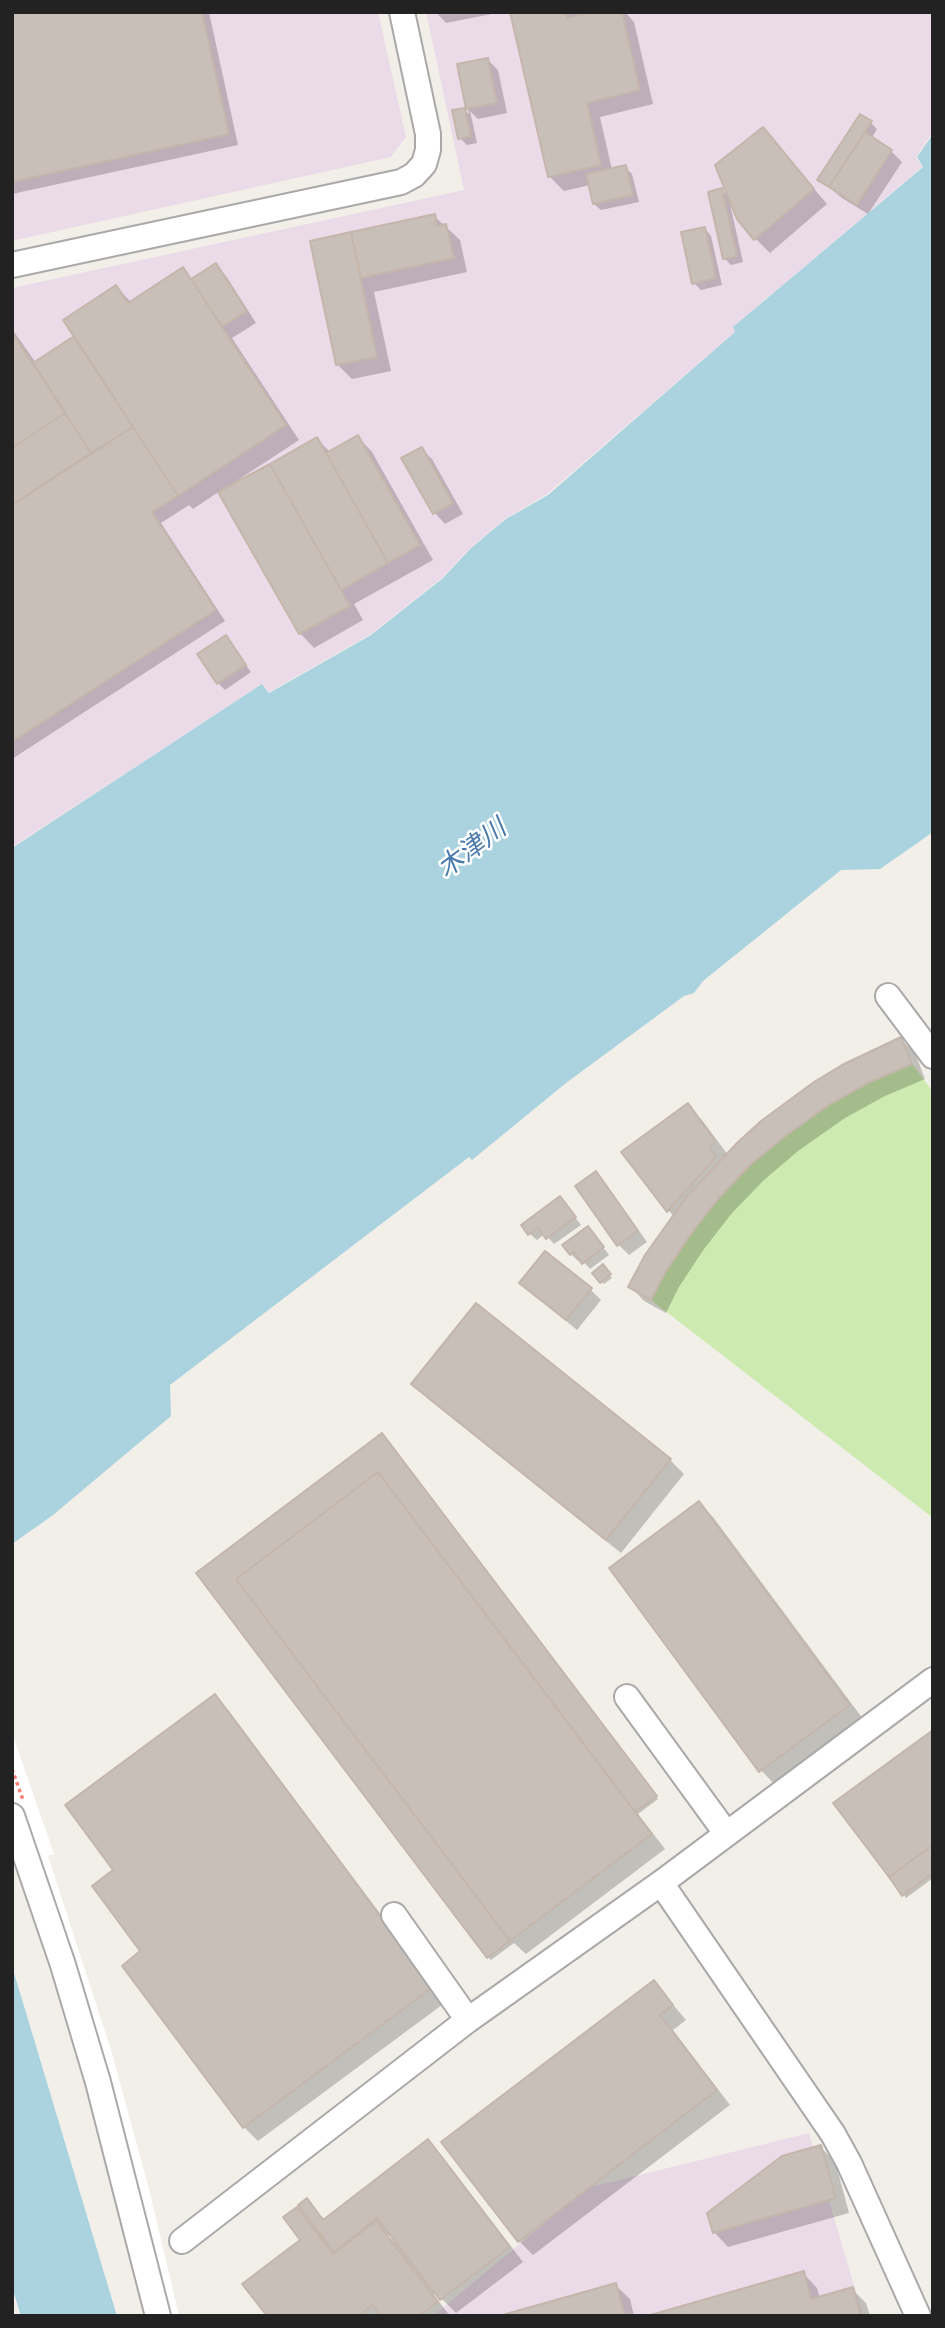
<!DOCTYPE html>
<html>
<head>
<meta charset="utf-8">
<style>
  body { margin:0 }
  #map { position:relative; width:945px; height:2328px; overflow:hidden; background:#f2efe9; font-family:Figtree,sans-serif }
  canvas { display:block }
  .frame { position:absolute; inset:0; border:14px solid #222; pointer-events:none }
</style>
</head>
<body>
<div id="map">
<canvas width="945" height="2328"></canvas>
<div class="frame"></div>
</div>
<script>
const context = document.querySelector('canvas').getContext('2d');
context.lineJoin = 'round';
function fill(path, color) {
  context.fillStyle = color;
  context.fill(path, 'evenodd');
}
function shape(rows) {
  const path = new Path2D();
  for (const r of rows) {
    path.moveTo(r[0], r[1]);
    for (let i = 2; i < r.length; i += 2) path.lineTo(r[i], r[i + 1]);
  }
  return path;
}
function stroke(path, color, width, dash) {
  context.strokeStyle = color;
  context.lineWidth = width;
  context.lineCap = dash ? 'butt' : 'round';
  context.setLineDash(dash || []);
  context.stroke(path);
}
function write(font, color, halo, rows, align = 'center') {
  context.font = font + ' Figtree,"Noto Sans JP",sans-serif';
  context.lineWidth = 5;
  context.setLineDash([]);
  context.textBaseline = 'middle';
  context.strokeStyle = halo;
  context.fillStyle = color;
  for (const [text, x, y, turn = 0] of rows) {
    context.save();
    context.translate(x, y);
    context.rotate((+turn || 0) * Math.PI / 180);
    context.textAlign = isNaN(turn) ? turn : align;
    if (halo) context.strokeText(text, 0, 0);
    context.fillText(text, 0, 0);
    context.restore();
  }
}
const industrial = shape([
  [12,12,378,12,406,137,391,157,12,241],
  [426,12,933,12,933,132,916,157,922,167,733,327,735,332,547,494,505,519,470,548,443,577,371,634,269,692,262,684,12,847,12,288,464,190],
  [809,2133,863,2316,433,2316,587,2188]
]);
const grass = shape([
  [912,1064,933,1092,933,1518,651,1300,665,1273,690,1235,718,1199,749,1166,784,1137,830,1104,870,1082]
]);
const water = shape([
  [933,134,933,832,880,869,841,870,703,981,694,993,684,996,566,1083,472,1160,469,1157,170,1385,171,1416,53,1515,12,1544,12,848,262,684,269,693,371,635,443,578,471,548,506,519,548,495,735,332,733,327,923,167,917,157],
  [12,1966,117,2316,21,2316,12,2287]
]);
const pier = shape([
  [12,1733,54,1854,48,1856,111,2050,149,2189,179,2316,144,2316,91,2102,46,1954,16,1868,12,1868]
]);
const shadow = shape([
  [12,12,209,12,238,145,12,194],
  [436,12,502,12,446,23],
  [512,12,576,12,577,18,600,12,625,12,634,22,653,104,600,117,612,170,625,167,632,174,639,202,601,210,594,204,590,185,564,191,549,176],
  [487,59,498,70,507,113,478,119,470,111,477,143,467,145,460,138,464,110,469,114,459,65],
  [871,123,877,129,871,139,891,151,902,162,868,214,842,198,819,179],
  [763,129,827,204,770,253,755,238,732,203,730,204,743,262,731,265,724,258,722,190,730,198],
  [434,216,460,240,467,272,374,292,391,371,352,379,338,365,312,242],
  [705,229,711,236,722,285,701,290,694,283],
  [215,266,226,276,256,323,232,338,299,440,232,484,233,486,317,439,331,453,358,437,372,452,433,560,354,604,363,620,314,648,300,633,220,491,193,509,189,505,161,523,225,621,12,759,12,329,36,363,76,337,116,287,132,303,183,270,193,280],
  [421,449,432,459,463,514,445,524,435,513],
  [226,637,251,672,225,690,218,683],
  [901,1039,915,1053,925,1079,885,1096,845,1118,798,1151,764,1180,732,1213,704,1249,679,1287,666,1313,644,1301,630,1286,674,1217,624,1152,688,1106,702,1120,728,1155],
  [595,1173,606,1184,647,1242,629,1255,619,1245,577,1186],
  [566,1205,581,1225,554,1244,545,1234,537,1240,530,1234],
  [594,1235,609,1255,590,1269,581,1259,578,1261,571,1254],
  [606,1269,612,1278,604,1284,601,1282],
  [591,1290,601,1300,577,1330,532,1293],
  [413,1384,670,1460,684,1474,621,1553,427,1398],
  [385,1438,658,1799,638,1814,665,1849,526,1954,514,1943,491,1960,488,1957,198,1574],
  [699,1503,713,1517,863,1719,775,1785,761,1770],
  [215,1697,229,1711,446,2002,258,2141,244,2127,143,1952,116,1871],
  [933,1732,933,1878,906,1898,904,1895],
  [654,1982,686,2020,673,2030,730,2105,533,2255,519,2241],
  [428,2142,442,2156,523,2262,456,2313,436,2293,434,2295,450,2316,269,2316,302,2240,297,2209,312,2224,313,2222,307,2201,325,2220],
  [391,2233,397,2241,396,2243,388,2236],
  [820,2147,835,2161,849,2213,728,2247,714,2232],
  [803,2273,817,2288,820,2298,852,2289,866,2303,870,2316,654,2316],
  [615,2285,630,2299,634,2316,505,2316]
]);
const building = shape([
  [12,12,202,12,229,134,12,182,12,12],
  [510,12,566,12,567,18,592,12,622,12,640,90,587,103,601,165,548,177,510,12],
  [488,58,497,103,466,109,457,64,488,58],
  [465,108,471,136,458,139,452,110,465,108],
  [860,114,872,121,829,187,817,180,860,114],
  [763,127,814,189,754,240,737,219,715,165,763,127],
  [865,132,892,150,857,205,829,187,865,132],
  [626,165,633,195,593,204,586,174,626,165],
  [722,188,737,256,723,259,708,192,722,188],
  [435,214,437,226,446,224,454,258,361,278,351,232,435,214],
  [705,227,716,278,692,284,681,232,705,227],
  [351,232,377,357,336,365,310,241,351,232],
  [216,263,247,311,222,327,191,279,216,263],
  [183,267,286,425,178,496,63,320,116,285,128,303,183,267],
  [12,332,65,413,12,448,12,332],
  [74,336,133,427,91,453,33,363,74,336],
  [65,413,91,453,12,505,12,448,65,413],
  [133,427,178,496,152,512,216,610,12,742,12,505,133,427],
  [358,435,420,545,388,563,326,453,358,435],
  [317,437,388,563,341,590,270,464,317,437],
  [422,447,453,503,433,514,401,458,422,447],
  [270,464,350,606,299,634,218,492,270,464],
  [226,635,246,665,217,684,197,654,226,635],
  [901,1037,912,1064,870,1082,830,1104,784,1137,749,1166,718,1199,690,1235,665,1273,651,1300,628,1287,645,1255,687,1196,737,1143,761,1121,814,1082,842,1065,901,1037],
  [688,1103,716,1142,709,1147,716,1157,667,1212,621,1152,688,1103],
  [596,1171,638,1231,617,1246,575,1186,596,1171],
  [560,1196,576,1217,546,1239,538,1228,528,1235,521,1225,560,1196],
  [588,1226,604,1247,582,1264,574,1252,570,1255,562,1245,588,1226],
  [545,1251,592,1288,566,1320,519,1283,545,1251],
  [603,1264,611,1274,600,1283,592,1273,603,1264],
  [476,1303,671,1459,606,1540,411,1384,476,1303],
  [382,1433,657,1796,635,1812,378,1472,236,1579,510,1941,487,1958,196,1573,382,1433],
  [378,1472,652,1834,510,1941,236,1579,378,1472],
  [699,1501,850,1705,759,1772,609,1568,699,1501],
  [215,1694,433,1987,243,2128,122,1966,140,1951,92,1886,113,1870,65,1805,215,1694],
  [933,1730,933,1845,889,1877,833,1803,933,1730],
  [933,1845,933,1873,902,1896,889,1877,933,1845],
  [654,1980,673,2005,660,2015,717,2090,518,2242,441,2142,654,1980],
  [428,2139,510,2247,440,2300,377,2218,334,2252,298,2205,307,2198,323,2220,428,2139],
  [821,2145,836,2198,713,2233,707,2213,782,2156,821,2145],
  [297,2207,333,2254,376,2221,438,2302,419,2316,381,2316,373,2305,359,2316,267,2316,242,2284,300,2240,283,2217,297,2207],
  [804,2271,811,2299,853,2287,861,2316,647,2316,804,2271],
  [616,2283,625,2316,499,2316,616,2283]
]);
const path = shape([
  [12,1769,23,1800]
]);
const minor = shape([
  [12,265,401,182,414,175,424,164,428,150,428,134,402,12],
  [888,996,933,1056],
  [627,1697,726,1833],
  [12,1816,63,1965,98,2082,158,2316],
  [661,1883,833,2134,849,2163,918,2316],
  [394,1915,468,2020],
  [182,2241,468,2020,661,1883,933,1680]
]);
const waterNames = [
  ["木津川",472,849,-37]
];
fill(industrial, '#ebdbe8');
fill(grass, '#cdebb0');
fill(water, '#aad3df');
fill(pier, '#fff');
fill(shadow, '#0003');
fill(building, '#c7bfb8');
stroke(building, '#c4b6ab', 2);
stroke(minor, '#a9a9a9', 28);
stroke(path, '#fa8072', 3.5, [3.5, 3.5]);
stroke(minor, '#fff', 24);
write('italic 26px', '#4a7aab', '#fff', waterNames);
</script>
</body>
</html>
